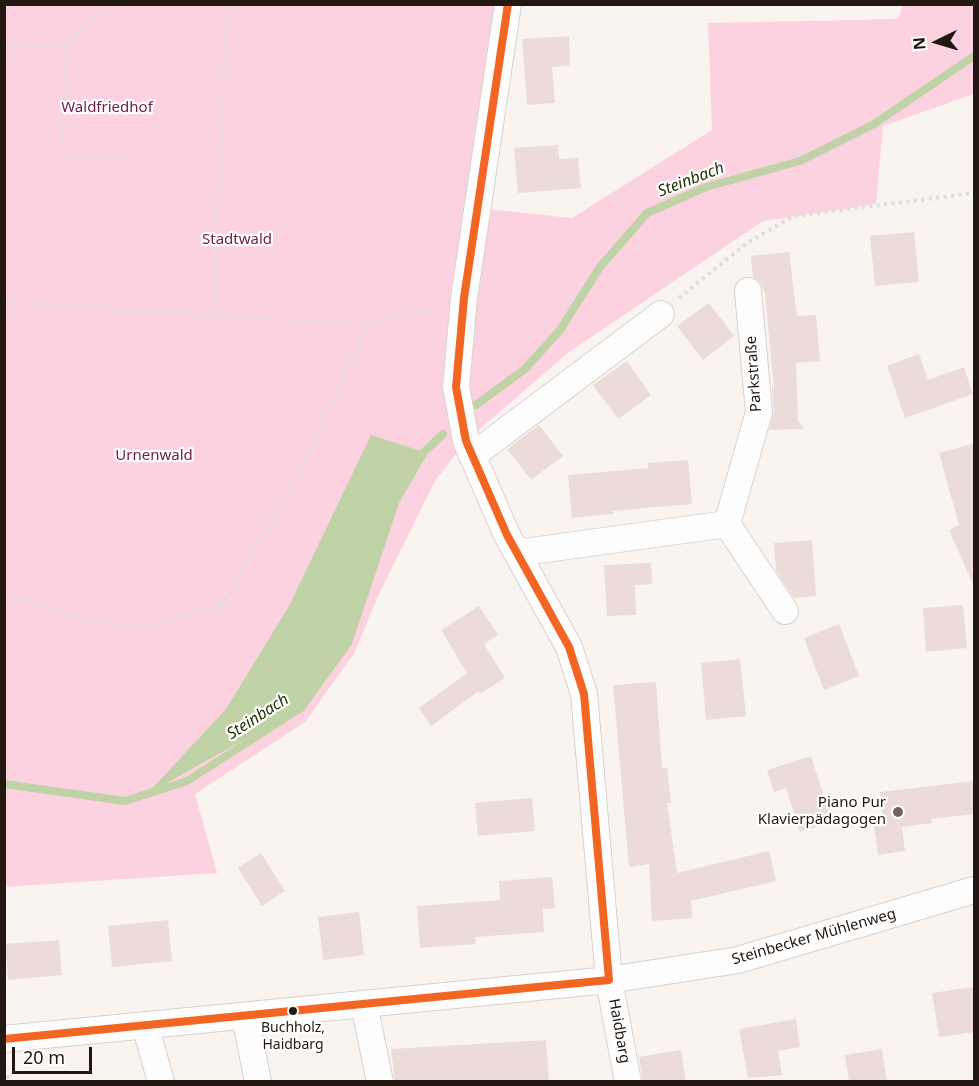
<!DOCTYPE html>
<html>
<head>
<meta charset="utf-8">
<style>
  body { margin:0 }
  #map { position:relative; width:979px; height:1086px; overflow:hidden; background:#faf4f0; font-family:"Noto Sans",sans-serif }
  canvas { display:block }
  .frame { position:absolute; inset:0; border:6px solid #221811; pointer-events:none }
  .north { position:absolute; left:907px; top:12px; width:60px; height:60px; -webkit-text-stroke:4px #fff; paint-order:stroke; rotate:265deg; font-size:16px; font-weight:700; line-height:24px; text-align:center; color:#221811 }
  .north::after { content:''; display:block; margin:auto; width:21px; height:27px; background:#221811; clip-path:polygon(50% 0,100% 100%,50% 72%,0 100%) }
  .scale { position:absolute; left:12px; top:1047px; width:80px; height:27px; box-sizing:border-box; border:3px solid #221811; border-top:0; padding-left:8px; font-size:18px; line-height:21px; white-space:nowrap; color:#221811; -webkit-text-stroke:4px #fff; paint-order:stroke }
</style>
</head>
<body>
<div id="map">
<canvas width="979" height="1086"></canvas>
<div class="frame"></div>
<div class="north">N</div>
<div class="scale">20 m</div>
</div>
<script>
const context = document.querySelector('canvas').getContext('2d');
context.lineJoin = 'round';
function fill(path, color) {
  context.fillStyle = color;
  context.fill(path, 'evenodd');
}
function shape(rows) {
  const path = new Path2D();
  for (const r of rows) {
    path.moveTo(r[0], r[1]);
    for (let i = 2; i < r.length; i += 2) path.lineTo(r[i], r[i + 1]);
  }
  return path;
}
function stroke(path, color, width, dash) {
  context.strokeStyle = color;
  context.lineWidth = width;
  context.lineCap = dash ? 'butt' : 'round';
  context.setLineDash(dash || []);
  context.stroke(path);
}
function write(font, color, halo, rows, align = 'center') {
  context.font = font + ' "Noto Sans",sans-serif';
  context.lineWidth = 4.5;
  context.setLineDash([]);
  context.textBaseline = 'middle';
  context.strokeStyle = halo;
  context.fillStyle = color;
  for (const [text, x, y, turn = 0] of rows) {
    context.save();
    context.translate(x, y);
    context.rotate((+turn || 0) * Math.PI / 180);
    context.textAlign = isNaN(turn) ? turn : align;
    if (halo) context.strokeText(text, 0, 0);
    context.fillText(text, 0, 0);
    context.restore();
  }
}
const green = shape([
  [5,5,508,5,477,208,572,218,712,130,708,23,898,19,903,5,974,5,974,94,883,126,876,204,763,221,569,352,466,441,435,481,377,598,355,652,305,722,195,794,217,873,5,887]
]);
const water = shape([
  [371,435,424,452,396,500,348,643,301,708,147,794,226,709,289,606]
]);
const stream = shape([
  [476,405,525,369,560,330,600,267,647,213,706,187,800,161,874,124,974,56],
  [4,784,125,801,187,781,301,708,348,643,396,500,424,452,443,434]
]);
const building = shape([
  [569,36,570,65,552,67,555,103,527,105,522,39],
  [558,145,559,159,578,158,581,188,518,193,514,148],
  [914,232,919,282,875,286,870,236],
  [789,252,797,316,816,315,820,361,796,363,798,421,804,429,769,430,774,411,772,386,774,389,765,294,760,282,753,277,751,256],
  [709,303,734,336,703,360,677,326],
  [919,354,928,380,964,367,973,394,905,418,887,366],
  [627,361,651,395,618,419,593,385],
  [539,425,563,456,531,480,507,449],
  [975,443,975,589,949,530,959,525,939,453],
  [688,460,692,504,613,511,613,514,572,518,568,475,648,468,648,463],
  [812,540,816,596,794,598,776,571,774,543],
  [651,563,652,584,635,585,636,615,607,616,604,565],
  [963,605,967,648,926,652,923,608],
  [479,606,498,635,484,644,505,678,480,694,479,691,431,726,419,708,467,673,441,630],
  [839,624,859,676,824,690,804,638],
  [740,659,746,716,706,720,701,663],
  [656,682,662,768,667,768,671,803,667,803,677,873,769,851,776,881,691,901,692,918,652,921,649,864,629,867,613,685],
  [811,756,832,822,800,832,786,788,774,792,767,770],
  [975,781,975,814,931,819,932,823,902,827,905,851,878,855,874,826,883,825,880,792],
  [532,798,535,831,478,836,475,803],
  [261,853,285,891,262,906,238,868],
  [552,877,555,908,543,909,544,932,475,937,476,944,420,948,417,906,500,900,499,881],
  [359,912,364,955,323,960,318,917],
  [168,920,172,961,112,967,108,926],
  [59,940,62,975,8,980,5,944],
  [973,987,975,1032,939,1037,932,993],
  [796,1019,800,1047,778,1051,782,1075,748,1078,739,1029],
  [546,1040,549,1082,395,1082,391,1049],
  [882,1049,887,1082,849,1082,845,1055],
  [681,1050,686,1082,643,1082,639,1057]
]);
const path = shape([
  [66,44,62,154,126,156],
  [4,47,66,44,114,4],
  [679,298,747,243,794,216,974,193],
  [4,302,368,325],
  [213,311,227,4],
  [4,595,132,630,221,607,299,473,368,325,438,305],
  [4,1069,11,1082]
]);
const minor = shape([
  [508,4,464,298,456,387,466,441,507,535,569,647,584,694,609,980,628,1082],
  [748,291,759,412,727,524,785,611],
  [472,456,661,314],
  [517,553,727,524],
  [364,1004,380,1082],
  [245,1016,258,1082],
  [145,1025,161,1082],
  [4,1039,609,980,738,960,974,890]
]);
const bus1 = shape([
  [4,1039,609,980,584,694,569,647,507,535,466,441,456,387,464,298,508,4]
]);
const markers = [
  [898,812,6,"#6e655f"],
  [293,1011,5,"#221811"]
];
const busNames = [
  ["Buchholz,",293,1028],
  ["Haidbarg",293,1045]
];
const parkNames = [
  ["Waldfriedhof",107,108],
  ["Stadtwald",237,240],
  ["Urnenwald",154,456]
];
const streetNames = [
  ["Parkstraße",754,374,-94],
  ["Steinbecker Mühlenweg",814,937,-16],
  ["Haidbarg",619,1031,80]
];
const poiNames = [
  ["Piano Pur",886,803],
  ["Klavierpädagogen",886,820]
];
const waterNames = [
  ["Steinbach",691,180,-21],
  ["Steinbach",258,717,-33]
];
fill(green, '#fcd2e0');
fill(water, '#c0d3a6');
stroke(stream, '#c0d3a6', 8);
fill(building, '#ebdcd9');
stroke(minor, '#d8d1cb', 28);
stroke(path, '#dfdddc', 4, [3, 4.5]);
stroke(minor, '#fefdfd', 26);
stroke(bus1, '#f26522', 8);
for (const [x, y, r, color] of markers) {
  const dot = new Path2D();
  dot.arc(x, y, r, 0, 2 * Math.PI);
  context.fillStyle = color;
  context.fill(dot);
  stroke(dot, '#fff', 2);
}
write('14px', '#221811', '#fff', busNames);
write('15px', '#71214a', '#fff', parkNames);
write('15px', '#221811', '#fff', streetNames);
write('15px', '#221811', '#fff', poiNames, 'right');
write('italic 16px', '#223507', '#fff', waterNames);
</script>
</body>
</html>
